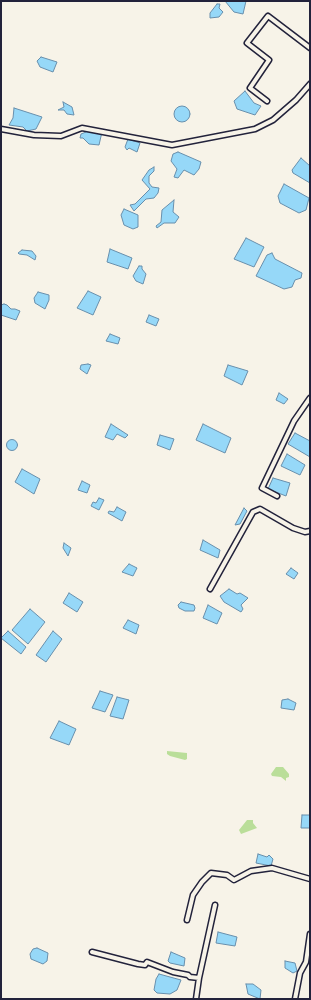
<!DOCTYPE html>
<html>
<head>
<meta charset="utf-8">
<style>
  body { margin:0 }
  #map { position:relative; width:311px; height:1000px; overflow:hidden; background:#f7f3e8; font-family:Delius,sans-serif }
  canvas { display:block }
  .frame { position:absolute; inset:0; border:2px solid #22223b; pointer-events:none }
</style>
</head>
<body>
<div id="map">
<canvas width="311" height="1000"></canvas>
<div class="frame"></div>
</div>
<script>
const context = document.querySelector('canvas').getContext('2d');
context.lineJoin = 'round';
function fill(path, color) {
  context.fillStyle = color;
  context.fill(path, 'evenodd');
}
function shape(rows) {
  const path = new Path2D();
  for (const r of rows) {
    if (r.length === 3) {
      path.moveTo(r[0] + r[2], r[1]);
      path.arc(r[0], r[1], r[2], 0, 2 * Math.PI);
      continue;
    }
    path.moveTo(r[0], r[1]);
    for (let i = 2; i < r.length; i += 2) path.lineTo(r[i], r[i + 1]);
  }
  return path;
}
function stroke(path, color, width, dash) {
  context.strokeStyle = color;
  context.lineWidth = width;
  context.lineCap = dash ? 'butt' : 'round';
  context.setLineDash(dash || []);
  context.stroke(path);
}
const green = shape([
  [167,751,187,753,187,759,185,760,170,756,167,754],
  [276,767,283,767,289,774,289,777,286,778,286,781,281,777,272,776,271,774],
  [247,820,253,820,253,823,257,828,241,834,239,830]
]);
const water = shape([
  [225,1,246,1,243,14,234,12,225,1],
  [217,4,220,4,219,8,223,12,219,17,210,18,210,13,217,4],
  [41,57,57,62,53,72,40,67,37,61,41,57],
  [245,91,254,103,261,106,255,115,237,109,234,101,245,91],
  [63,102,72,107,74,115,67,114,64,110,58,110,64,107,63,102],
  [182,114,8],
  [14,108,42,117,36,129,27,131,23,127,9,125,13,118,14,108],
  [86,129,102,132,99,145,89,144,83,138,80,138,81,134,86,132,86,129],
  [128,139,140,143,137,152,129,148,127,150,125,147,128,139],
  [178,152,201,162,199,169,194,175,184,170,178,178,174,177,177,169,171,161,173,154,178,152],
  [301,158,310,166,310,183,293,173,292,170,301,158],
  [154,167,154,171,149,176,149,183,152,187,159,188,158,193,154,198,146,199,134,211,130,205,135,204,150,189,142,180,149,170,154,167],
  [284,184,309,198,306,210,299,213,280,203,278,196,284,184],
  [174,200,173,212,179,217,175,223,164,223,157,228,156,226,161,222,162,210,174,200],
  [124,209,138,215,138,227,133,229,124,225,121,215,124,209],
  [246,238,264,247,254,267,234,259,246,238],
  [110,249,132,258,128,269,107,262,110,249],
  [22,250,32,251,36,256,35,260,27,255,19,254,18,253,22,250],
  [272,253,275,259,302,273,301,278,295,280,292,287,284,289,256,276,267,255,272,253],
  [139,266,142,266,142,269,146,274,143,284,136,281,133,276,139,266],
  [88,291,101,297,93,315,77,308,88,291],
  [38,292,49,295,49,300,45,309,35,303,34,298,38,292],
  [4,304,7,305,11,309,15,309,20,311,16,320,1,315,1,305,4,304],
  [149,315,159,319,156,326,146,322,149,315],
  [110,334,120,338,118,344,106,341,110,334],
  [88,364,91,365,87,374,80,369,81,365,88,364],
  [228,365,248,371,242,385,224,376,228,365],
  [279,393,288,399,284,404,276,400,279,393],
  [111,424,128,435,125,438,117,434,113,440,105,437,111,424],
  [203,424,231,438,225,453,196,440,203,424],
  [295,433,310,441,310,457,288,444,295,433],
  [160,435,174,439,170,450,157,445,160,435],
  [12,445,5.5],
  [287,454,305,465,300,475,281,466,287,454],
  [22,469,40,479,34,494,15,482,22,469],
  [273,478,290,483,286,496,268,489,273,478],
  [82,481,90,485,87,493,78,490,82,481],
  [99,498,104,500,99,510,91,506,93,502,96,503,99,498],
  [117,507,126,512,122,521,108,513,109,511,114,512,117,507],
  [244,508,247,511,240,524,235,525,244,508],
  [203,540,220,550,218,558,200,550,203,540],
  [64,543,71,548,68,556,63,548,64,543],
  [129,564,137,568,133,576,122,572,129,564],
  [291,568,298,573,294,579,286,574,291,568],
  [229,589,237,594,240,593,248,598,241,605,243,609,241,612,224,602,220,596,229,589],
  [69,593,83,602,77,612,63,603,69,593],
  [181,602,194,605,195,608,194,611,185,611,179,608,178,605,181,602],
  [208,605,222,613,217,624,203,618,208,605],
  [30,609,45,622,28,644,12,630,30,609],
  [128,620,139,625,136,634,123,628,128,620],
  [8,631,26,647,21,654,1,638,8,631],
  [53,631,62,639,46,662,36,655,53,631],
  [100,691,113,695,105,712,92,708,100,691],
  [117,697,129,700,123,719,110,716,117,697],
  [288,699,296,703,294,710,281,708,282,700,288,699],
  [59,721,76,729,69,745,50,738,59,721],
  [302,815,310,815,310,828,301,828,302,815],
  [258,854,267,857,269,855,273,859,271,866,256,863,258,854],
  [218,932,237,937,235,946,216,943,218,932],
  [37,948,48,953,47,961,43,964,31,959,30,954,33,949,37,948],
  [171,952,185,958,184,966,170,963,168,961,171,952],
  [285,961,295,963,297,971,293,973,285,968,285,961],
  [159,974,181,980,177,990,170,994,157,993,154,990,156,979,159,974],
  [246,984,253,984,261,990,260,999,248,994,246,984]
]);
const street = shape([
  [267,101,250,88,269,60,247,43,268,16,310,48],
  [1,129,34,135,61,136,82,128,172,145,255,129,273,120,296,100,310,84],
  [277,496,262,488,294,421,310,398],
  [210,589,253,512,260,509,293,528,305,532,310,531],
  [187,920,193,895,202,882,211,873,227,875,234,880,251,871,272,868,310,879],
  [92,952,138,964,145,965,147,962,173,972,188,975,190,977,199,978],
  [196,999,199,978,215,905],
  [295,999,300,973,306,962,310,934]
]);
fill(green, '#bade99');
fill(water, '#96d8f8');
stroke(water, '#688fac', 1);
stroke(street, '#22223b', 7);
stroke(street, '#f7f3e8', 4);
</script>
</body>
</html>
